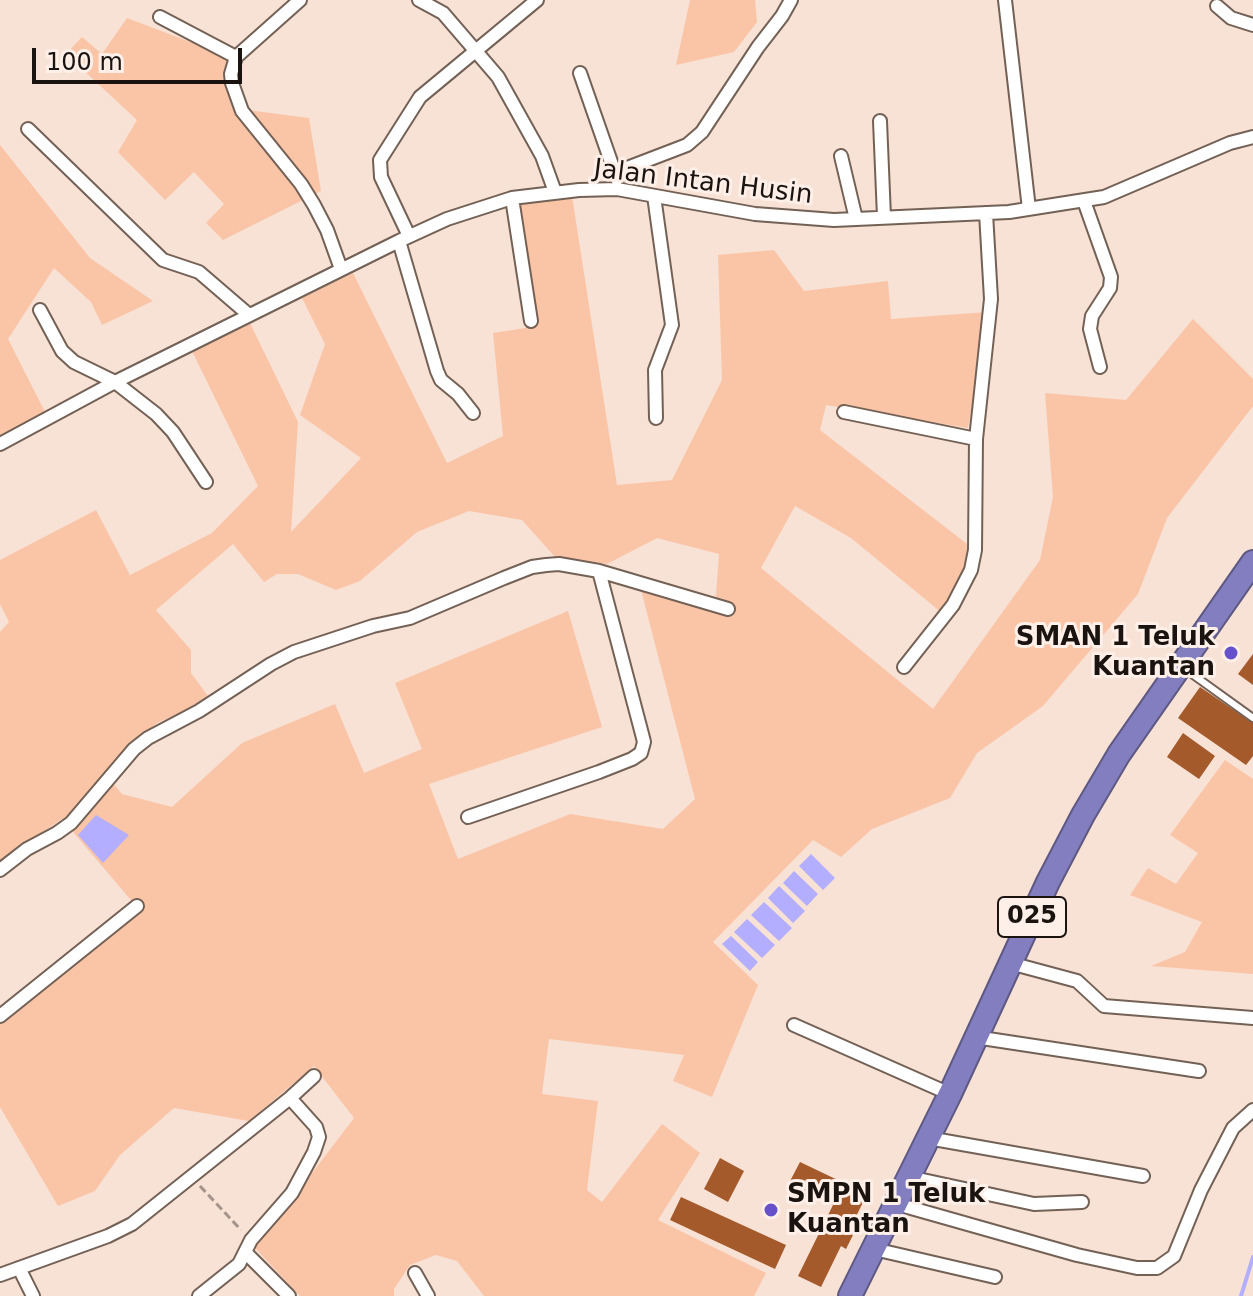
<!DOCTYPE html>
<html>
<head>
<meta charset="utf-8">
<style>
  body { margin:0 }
  #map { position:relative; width:1253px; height:1296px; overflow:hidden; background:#f8e1d5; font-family:"DejaVu Sans",sans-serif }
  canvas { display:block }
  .scale { position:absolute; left:32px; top:48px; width:210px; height:36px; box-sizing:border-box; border:4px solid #1a130f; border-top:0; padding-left:10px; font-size:24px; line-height:28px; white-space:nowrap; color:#1a130f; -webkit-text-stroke:6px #fef0e9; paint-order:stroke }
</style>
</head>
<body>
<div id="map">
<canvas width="1253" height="1296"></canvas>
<div class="scale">100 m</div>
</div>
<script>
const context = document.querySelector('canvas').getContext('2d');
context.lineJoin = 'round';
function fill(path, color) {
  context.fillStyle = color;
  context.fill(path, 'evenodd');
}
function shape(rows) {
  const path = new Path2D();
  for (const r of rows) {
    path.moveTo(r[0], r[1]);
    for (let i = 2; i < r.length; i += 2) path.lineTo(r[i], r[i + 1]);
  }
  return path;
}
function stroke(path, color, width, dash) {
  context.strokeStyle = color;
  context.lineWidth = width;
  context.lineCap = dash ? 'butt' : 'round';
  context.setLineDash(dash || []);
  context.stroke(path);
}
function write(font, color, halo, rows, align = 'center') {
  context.font = font + ' "DejaVu Sans",sans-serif';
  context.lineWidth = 6;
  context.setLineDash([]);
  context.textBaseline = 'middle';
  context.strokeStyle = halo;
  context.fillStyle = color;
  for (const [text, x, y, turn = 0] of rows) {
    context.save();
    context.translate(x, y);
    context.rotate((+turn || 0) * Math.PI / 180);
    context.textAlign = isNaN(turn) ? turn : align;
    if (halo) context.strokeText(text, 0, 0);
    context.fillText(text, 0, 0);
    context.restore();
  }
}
const green = shape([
  [690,0,755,0,757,22,734,52,676,65],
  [127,18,240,61,235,78,248,110,309,118,321,191,223,240,206,223,224,204,194,172,165,200,118,152,137,120,66,54,82,37,102,54],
  [0,145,90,258,153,301,102,325,91,302,54,268,8,339,45,412,0,436],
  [572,196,617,485,672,480,722,380,718,255,774,250,804,291,888,281,891,319,988,312,968,428,826,405,820,430,967,544,966,571,942,613,851,538,795,506,761,568,933,709,1040,560,1053,497,1045,393,1126,400,1193,319,1253,379,1253,406,1167,518,1138,594,1043,706,977,753,950,798,872,829,841,857,813,840,713,942,758,985,712,1097,673,1081,684,1055,549,1039,542,1094,598,1101,587,1190,602,1202,662,1124,700,1153,658,1220,766,1273,754,1296,484,1296,457,1261,436,1255,410,1265,394,1289,394,1296,300,1296,255,1248,354,1118,314,1066,249,1121,174,1108,120,1155,95,1191,58,1206,0,1107,0,1012,136,906,62,819,34,838,0,865,0,632,9,622,0,604,0,560,96,510,130,575,212,533,258,486,192,351,250,323,298,422,291,532,361,458,300,415,325,344,302,298,353,273,447,463,503,436,493,333,538,326,518,202],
  [469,511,522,520,555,557,607,564,657,538,719,554,715,609,640,586,695,799,663,829,570,814,458,859,429,784,602,727,568,611,395,683,422,749,364,773,335,704,242,743,172,807,122,794,104,773,126,748,157,723,184,711,208,696,191,673,191,650,156,610,233,544,264,582,277,574,298,574,336,590,360,581,417,532],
  [1225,760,1253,779,1253,974,1151,966,1185,952,1202,922,1130,895,1148,868,1176,884,1198,853,1170,835]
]);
const water = shape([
  [96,815,129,835,103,863,78,835],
  [811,854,835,878,823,890,799,866],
  [794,871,818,894,807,906,783,883],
  [779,886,805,911,793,923,768,898],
  [764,902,792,928,779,941,751,915],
  [747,919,775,945,762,958,734,932],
  [731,936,758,962,750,971,722,944]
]);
const stream = shape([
  [1241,1296,1253,1257]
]);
const building = shape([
  [1253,654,1253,685,1238,674],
  [1200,687,1253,723,1253,756,1246,765,1178,718],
  [1183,733,1215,756,1199,779,1167,757],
  [720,1158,744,1171,728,1202,704,1189],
  [800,1162,867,1194,848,1233,853,1235,846,1249,841,1246,821,1287,798,1276,833,1205,789,1183],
  [681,1197,786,1245,775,1269,670,1220]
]);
const path = shape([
  [200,1186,241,1230]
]);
const lane = shape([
  [1185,669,1253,718]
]);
const street = shape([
  [300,0,236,57,231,74,232,83,242,111,301,184,314,205,327,230,341,269],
  [419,0,443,13,498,77,542,156,555,192],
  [1005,0,1029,209],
  [1217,6,1231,18,1253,25],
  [160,17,236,57],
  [580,73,617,179],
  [880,121,884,217],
  [28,129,163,260,199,272,249,315],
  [841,156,856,219],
  [614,173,687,145,702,132,758,47,782,16,791,0],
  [654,196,672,325,655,370,656,418],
  [512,198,531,321],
  [1084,201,1111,277,1110,288,1092,316,1090,329,1100,367],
  [409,236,381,177,380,160,420,97,537,0],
  [399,241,437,371,441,380,458,394,473,413],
  [40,310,62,351,74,362,115,382,156,414,173,432,206,482],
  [844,412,976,439],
  [0,444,115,382,399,241,447,219,512,198,579,190,617,189,755,214,834,220,1009,212,1104,197,1230,143,1253,137],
  [904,667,953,605,971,570,975,550,976,439,991,299,986,213],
  [468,817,599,772,632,759,641,753,644,742,642,734,599,571],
  [0,870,27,849,57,833,71,823,134,749,148,738,199,711,271,664,294,652,373,626,410,618,504,578,532,567,546,565,559,564,599,571,728,609],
  [1010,963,1077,981,1104,1006,1253,1018],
  [0,1016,137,906],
  [794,1025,950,1094],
  [975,1037,1199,1071],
  [928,1138,1143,1176],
  [909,1177,1034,1204,1082,1202],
  [897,1204,1077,1255,1137,1268,1157,1268,1174,1256,1201,1190,1233,1128,1253,1110],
  [874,1249,995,1277],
  [246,1253,289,1296],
  [19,1268,33,1296],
  [415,1273,428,1296],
  [0,1275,108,1236,132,1224,290,1098,314,1076],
  [199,1296,239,1264,251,1240,292,1193,314,1152,319,1137,316,1127,290,1098]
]);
const highway = shape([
  [850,1296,950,1094,1048,882,1083,815,1119,754,1253,562]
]);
const markers = [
  [1231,653,8,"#6651ca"],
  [771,1210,8,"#6651ca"]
];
const shields = [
  [1032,917,68]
];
const shieldNames = [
  ["025",1032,917]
];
const streetNames = [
  ["Jalan Intan Husin",703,183,7]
];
const poiNames = [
  ["SMAN 1 Teluk",1215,638],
  ["Kuantan",1215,668],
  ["SMPN 1 Teluk",787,1195,"left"],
  ["Kuantan",787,1225,"left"]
];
fill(green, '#fac5a7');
fill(water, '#b3aeff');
stroke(stream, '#b3aeff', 4);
fill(building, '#a45a2b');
stroke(lane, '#746156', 10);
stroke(street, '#746156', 16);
stroke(highway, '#5e5982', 26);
stroke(path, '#a5948b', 3, [8, 4]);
stroke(lane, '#fff', 6);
stroke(street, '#fff', 12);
stroke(highway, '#837ec0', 22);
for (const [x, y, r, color] of markers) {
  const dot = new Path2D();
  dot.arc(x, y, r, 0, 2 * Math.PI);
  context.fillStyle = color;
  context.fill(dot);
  stroke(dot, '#fef0e9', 3);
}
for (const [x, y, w] of shields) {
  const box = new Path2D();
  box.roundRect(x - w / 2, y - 20, w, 40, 6);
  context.fillStyle = '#fef0e9';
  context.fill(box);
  stroke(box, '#1a130f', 2);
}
write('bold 24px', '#1a130f', null, shieldNames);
write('26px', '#1a130f', '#fef0e9', streetNames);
write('bold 26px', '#1a130f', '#fef0e9', poiNames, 'right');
</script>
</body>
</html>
